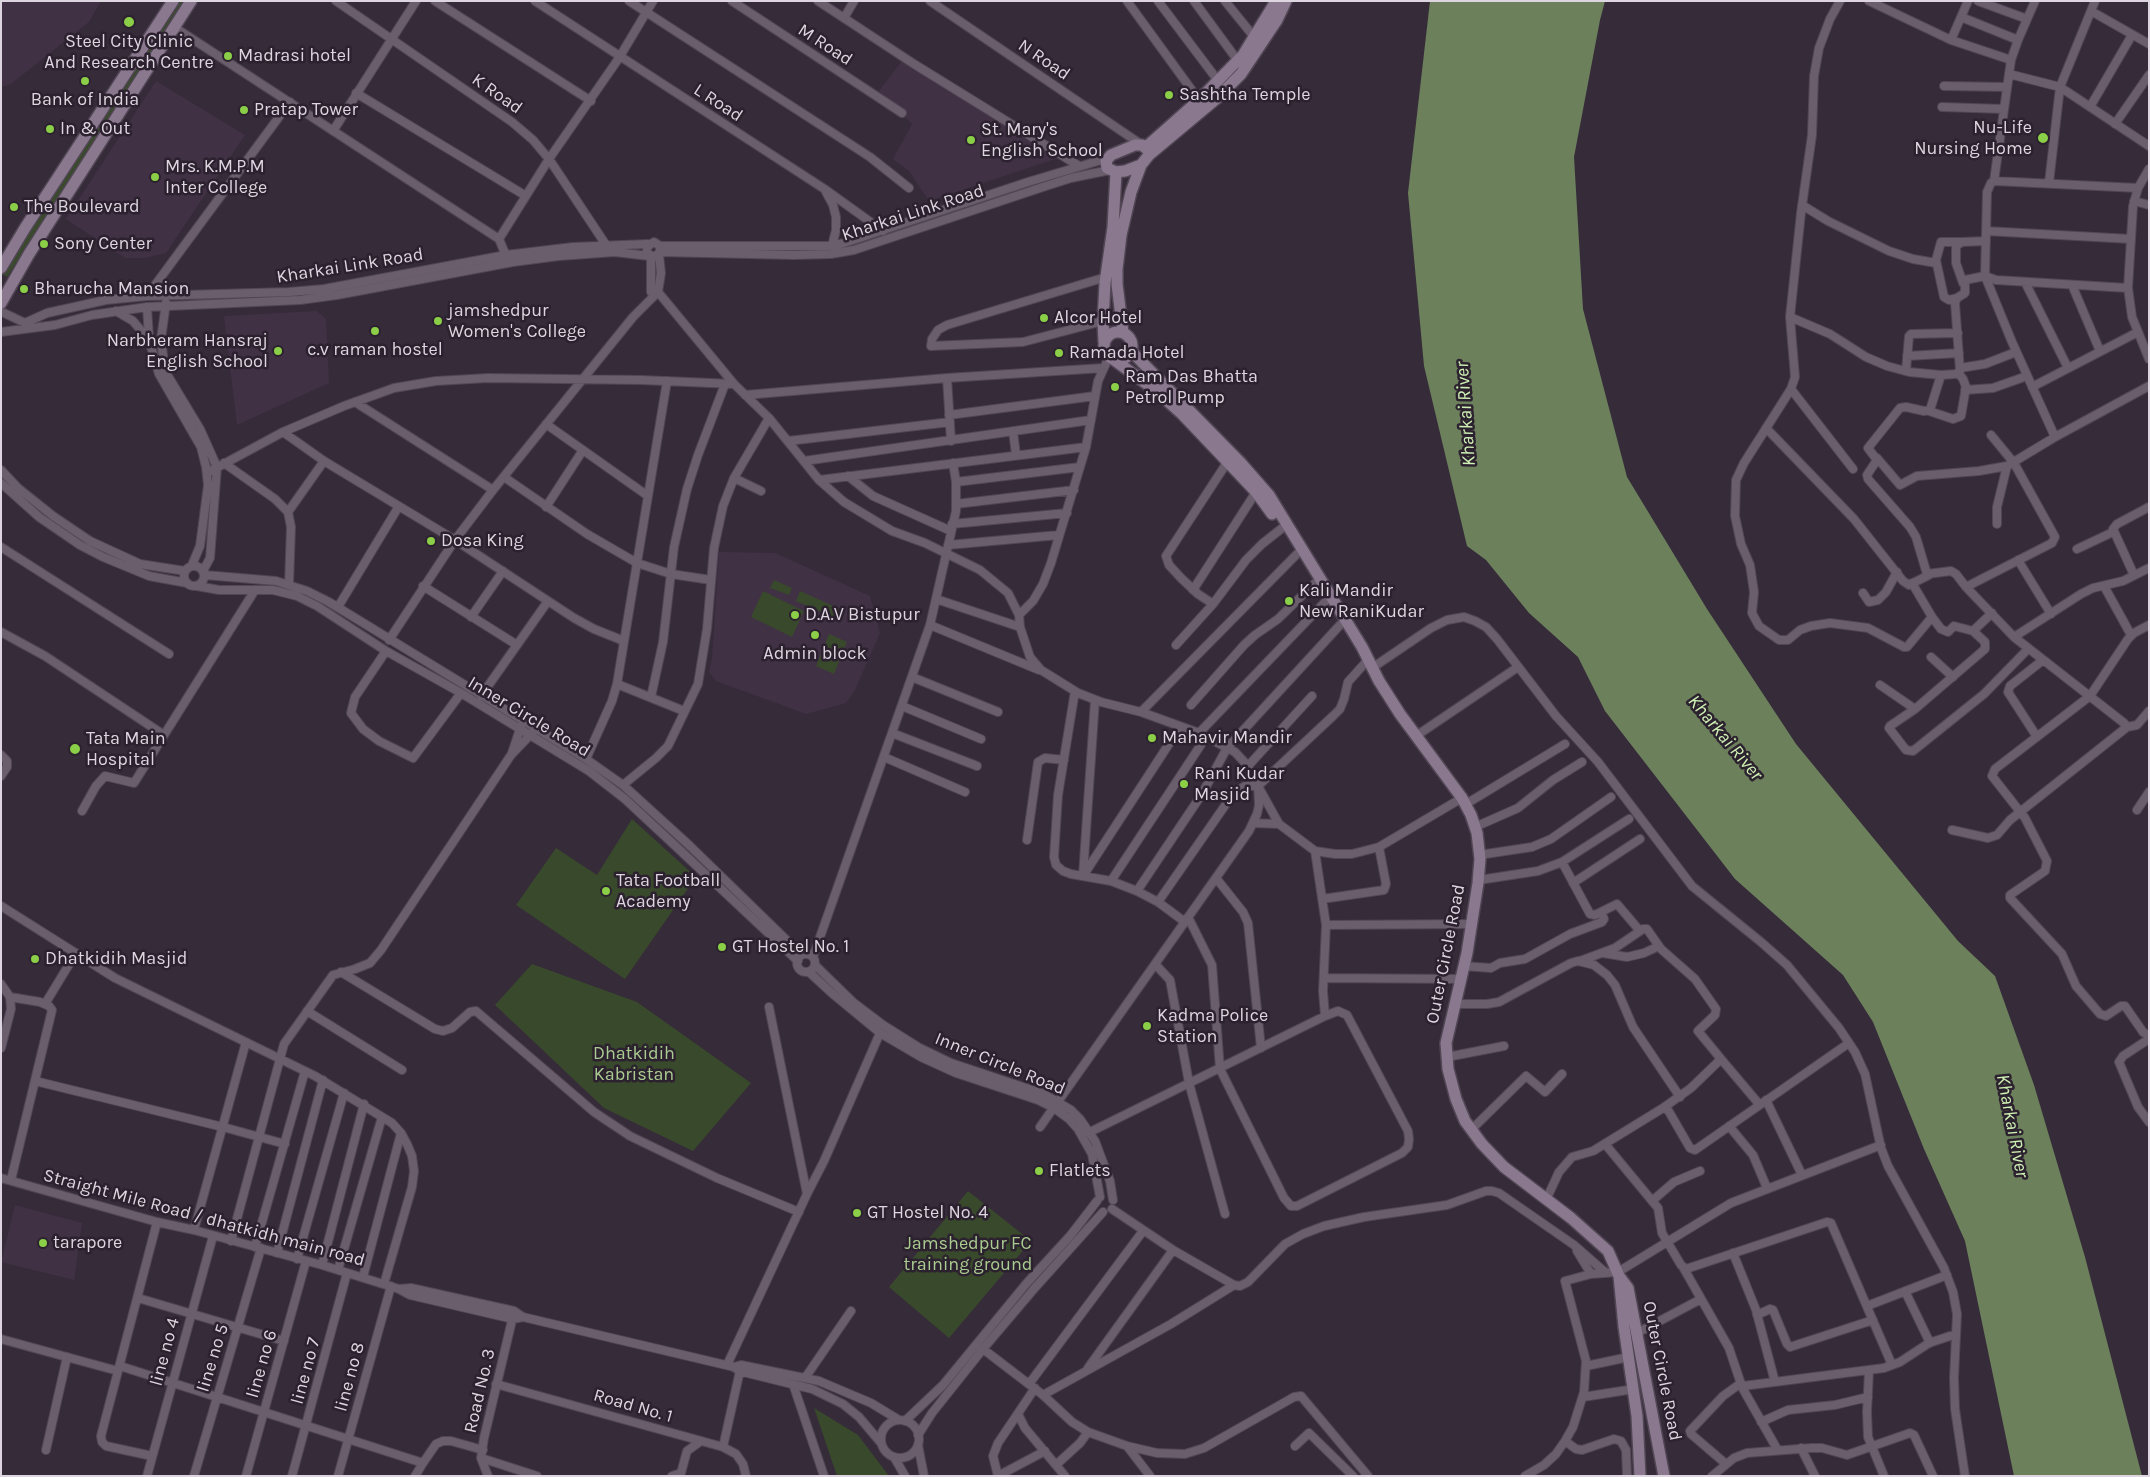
<!DOCTYPE html>
<html>
<head>
<meta charset="utf-8">
<style>
  body { margin:0 }
  #map { position:relative; width:2150px; height:1477px; overflow:hidden; background:#362b39; font-family:Karla,sans-serif }
  canvas { display:block }
  .frame { position:absolute; inset:0; border:2px solid #ddd6e0; pointer-events:none }
</style>
</head>
<body>
<div id="map">
<canvas width="2150" height="1477"></canvas>
<div class="frame"></div>
</div>
<script>
const context = document.querySelector('canvas').getContext('2d');
context.lineJoin = 'round';
function fill(path, color) {
  context.fillStyle = color;
  context.fill(path, 'evenodd');
}
function shape(rows) {
  const path = new Path2D();
  for (const r of rows) {
    if (r.length === 3) {
      path.moveTo(r[0] + r[2], r[1]);
      path.arc(r[0], r[1], r[2], 0, 2 * Math.PI);
      continue;
    }
    path.moveTo(r[0], r[1]);
    for (let i = 2; i < r.length; i += 2) path.lineTo(r[i], r[i + 1]);
  }
  return path;
}
function stroke(path, color, width, dash) {
  context.strokeStyle = color;
  context.lineWidth = width;
  context.lineCap = dash ? 'butt' : 'round';
  context.setLineDash(dash || []);
  context.stroke(path);
}
function write(font, color, halo, rows, align = 'center') {
  context.font = font + ' Karla,sans-serif';
  context.lineWidth = 5;
  context.setLineDash([]);
  context.textBaseline = 'middle';
  context.strokeStyle = halo;
  context.fillStyle = color;
  for (const [text, x, y, turn = 0] of rows) {
    context.save();
    context.translate(x, y);
    context.rotate((+turn || 0) * Math.PI / 180);
    context.textAlign = isNaN(turn) ? turn : align;
    if (halo) context.strokeText(text, 0, 0);
    context.fillText(text, 0, 0);
    context.restore();
  }
}
const built = shape([
  [1,1,101,1,89,22,11,84,1,87],
  [904,58,1064,156,929,201,909,171,893,159,912,124,879,91],
  [156,81,245,135,166,253,144,258,125,258,66,219],
  [317,311,326,319,329,383,237,425,224,316],
  [719,552,775,553,870,596,880,633,855,690,846,703,806,714,716,681,709,672,712,658],
  [15,1205,82,1223,74,1280,1,1262]
]);
const green = shape([
  [178,1,184,1,7,277,2,274],
  [774,580,792,588,789,595,770,588],
  [763,591,804,611,792,637,751,617],
  [800,591,840,609,836,619,796,601],
  [829,634,847,642,834,674,816,666],
  [632,819,696,877,625,979,516,905,556,848,597,875],
  [532,964,637,1002,751,1083,693,1151,604,1108,495,1005],
  [968,1191,1031,1241,949,1338,889,1287],
  [814,1408,858,1435,889,1476,837,1476]
]);
const water = shape([
  [1430,1,1605,1,1600,20,1574,157,1583,309,1627,477,1707,609,1796,744,1958,941,1995,976,2034,1085,2085,1257,2142,1476,2014,1476,1965,1241,1924,1149,1873,1022,1843,975,1735,879,1605,711,1578,657,1529,613,1486,560,1467,546,1424,366,1408,193]
]);
const street = shape([
  [336,1,512,122,533,140,549,159,606,245],
  [435,1,591,101],
  [535,1,826,190,883,231],
  [629,1,870,157,909,188],
  [732,1,902,113],
  [818,1,914,64,1079,166],
  [930,1,1142,145],
  [1127,1,1199,100],
  [1158,1,1219,82],
  [1194,1,1238,61],
  [1225,1,1255,38],
  [1840,1,1830,19,1819,48,1814,76,1812,135,1801,213,1790,317,1795,377,1791,389,1744,463,1736,480,1735,516,1741,544,1750,565,1754,592,1752,613,1759,626,1779,640,1788,640,1800,630,1811,626,1830,623,1868,628,1904,647,1907,647,1932,617],
  [1869,1,1951,40,2011,60],
  [1978,1,2027,19],
  [2091,11,2149,44],
  [1961,17,2018,40],
  [844,18,854,1],
  [174,27,499,239,507,258],
  [1951,40,1968,1],
  [2009,74,2060,87,2149,146],
  [1944,86,2007,87],
  [356,93,526,196],
  [1942,107,2004,109],
  [2090,107,2132,35],
  [2115,124,2149,75],
  [333,131,416,1],
  [2149,169,2138,188,2133,206,2128,288,2132,317,2149,359],
  [1994,181,2011,60,2018,40,2035,1],
  [2049,183,2060,87,2095,1],
  [826,192,833,205,836,217,836,230,832,246],
  [2134,201,2149,205],
  [1802,205,1828,221,1889,251,1913,259,1936,263],
  [1986,231,2131,239],
  [499,239,549,159,619,58,653,1],
  [660,246,832,246,844,243,1028,182,1108,158],
  [660,252,660,246,654,242,647,247,647,253,654,257,660,252,794,255,831,254,854,250,1046,186,1071,178,1110,170],
  [651,257,651,292,654,296],
  [2025,282,2068,368],
  [1963,283,1956,263,1956,246,1962,242,1986,241],
  [2072,285,2100,351],
  [658,292,734,384,769,418,819,480,844,502,892,531,925,543,980,570,1008,593,1019,615,1020,627,1030,657,1041,670,1078,693,1101,702,1141,712,1199,733,1235,752,1248,766,1258,786,1259,805,1257,814,1249,831,1040,1127],
  [147,296,290,102],
  [1957,298,1949,300,1944,297,1936,260,1941,242,1962,242],
  [166,303,161,339,165,371,200,429,217,467,210,558,203,571],
  [147,307,149,338],
  [116,311,133,321,149,340,159,374,201,447,206,467,208,485,200,546,192,565],
  [2,312,25,323,47,313,106,300,147,296,289,292,324,289,506,255,573,247,648,244],
  [1790,317,1830,334,1866,357,1887,366,1909,372,1941,375],
  [1103,321,1023,342,931,346,932,339,938,330,947,325,1106,277],
  [1,332,55,325,92,315,147,307,300,300,337,295,513,262,559,256,615,252,649,256],
  [1907,356,1959,353],
  [1960,368,1985,364,2016,352],
  [1906,371,1909,336,1911,334,1958,333],
  [947,378,951,441],
  [2032,387,2138,332],
  [1791,389,1853,469],
  [1965,390,1993,388,2027,376],
  [745,395,947,378,1103,368],
  [355,402,493,490],
  [1929,411,1953,419,1961,416,1966,387,1963,379,1958,373],
  [949,415,1095,396],
  [546,424,648,496],
  [1766,428,1854,519,1903,581,1909,585,1929,575],
  [1013,431,1016,455],
  [283,432,324,461,455,540,574,618,594,629,624,641],
  [2055,437,2012,342,1985,276,1996,280,2128,288],
  [788,441,950,422],
  [1877,458,1900,485,1917,476,1979,471,2007,466,2055,437,2149,386],
  [804,461,1091,420],
  [224,463,275,499,288,512,291,527,289,584],
  [1,470,18,488,53,516,90,541,140,564,185,571],
  [207,473,283,432,344,406,394,388,436,381,488,378,641,380,734,384],
  [848,476,873,496,951,531],
  [504,477,587,534,637,563,671,574,711,580],
  [734,478,761,491],
  [819,480,1086,447],
  [956,482,1080,467],
  [1,483,39,517,80,545,103,557,149,576,187,583],
  [956,504,1074,490],
  [546,507,583,450],
  [288,512,324,461],
  [952,524,1067,513],
  [1997,524,1997,507,2007,466],
  [948,545,1059,535],
  [1,547,169,654],
  [2077,549,2113,532],
  [2018,560,2051,614],
  [194,576,10],
  [205,575,276,581,307,591,329,602,586,759,623,785,690,846,802,955],
  [2134,575,2113,529,2117,524,2149,507],
  [1912,583,1932,617,1941,629,1948,632,1954,626,1973,631,1992,613],
  [197,586,219,590,273,590,297,596,317,606,386,651,461,693,589,771,625,799,668,839,798,961],
  [423,586,517,645],
  [2104,586,2131,635],
  [1966,587,2052,543,2055,537,2014,463,1991,435],
  [1193,590,1256,492],
  [1863,593,1869,602,1878,600,1886,592,1897,572],
  [936,599,1020,627],
  [1213,604,1198,594,1181,578,1169,565,1166,556,1228,461],
  [338,607,399,506],
  [1019,615,1033,601,1043,584,1051,563,1086,447,1098,381,1109,357],
  [471,617,503,571],
  [930,625,1039,670],
  [2149,625,2134,633,2128,639,2090,696,1995,769,1992,776,2025,818,2047,861,2045,871,2010,895,2010,898,2062,954,2076,986,2100,1014,2106,1016,2121,1006,2125,1006,2143,1032,2149,1036],
  [1973,631,1985,642,1985,649,1915,709,1890,726,1889,728,1906,750,1913,751,1984,694,2028,649],
  [1,632,45,656,164,735],
  [2014,637,2081,594,2093,588,2123,581,2149,568],
  [389,640,455,540,493,490,633,317,658,292,661,273,659,255],
  [1176,645,1213,604,1246,560,1262,544,1281,529],
  [386,651,355,697,351,713,363,729,379,741,413,758,461,693],
  [1931,657,1953,677],
  [1372,668,1431,628,1447,620,1464,617,1475,621,1486,627,1497,639,1556,716,1598,762,1692,886,1761,942,1787,965,1839,1028,1855,1052,1865,1074,1881,1148,1888,1166,1944,1268,1953,1292,1957,1314,1954,1378,1955,1409,1965,1476],
  [912,677,998,712],
  [617,684,684,711],
  [1880,685,1915,709],
  [1075,691,1058,795,1054,857,1056,865,1063,871,1071,874,1111,881,1137,891,1158,902,1185,922],
  [481,696,548,601],
  [651,697,663,642,674,547,687,489,698,455,725,384],
  [1191,705,1244,645,1255,635,1278,619,1314,584],
  [902,706,981,739],
  [1141,712,1297,554],
  [2127,727,2137,725,2149,711],
  [892,733,977,766],
  [1199,733,1325,602],
  [1416,736,1518,667],
  [2037,737,2008,692,2010,686,2043,660],
  [512,753,521,726],
  [1,755,7,761,7,767,1,776],
  [884,757,965,792],
  [586,759,612,701,617,684,667,381],
  [1248,766,1312,696],
  [623,785,656,758,668,746,698,684,707,629,714,548,723,506,734,478,769,418],
  [1259,788,1279,824],
  [1466,804,1565,744],
  [2137,810,2149,792],
  [82,811,96,786,105,776,134,783,255,590],
  [1253,823,1279,824,1315,851,1335,854,1352,854,1379,847,1462,798],
  [1475,827,1518,808,1553,780,1582,762],
  [1952,830,1988,838,1997,835,2010,820,2127,727,2124,723,2014,637,1966,587,1956,574,1951,571,1927,574,1916,537,1910,527,1868,479,1867,475,1877,460,1868,448,1900,408,1906,407,1924,411,1930,410,1941,375,1956,374,1960,371,1955,303,1957,298,1965,293,1965,280,1985,276,1987,192,1991,183,1994,181,2138,188],
  [1027,840,1038,762,1045,758,1064,760],
  [1479,855,1532,847,1551,839,1611,797],
  [1562,862,1590,914,1595,915,1617,904,1640,931],
  [1083,875,1095,700],
  [1083,876,1180,727],
  [1216,878,1243,912,1248,923,1261,1048],
  [1479,880,1538,871,1562,862,1629,819],
  [1111,881,1206,737],
  [1573,883,1640,839],
  [1137,891,1202,794,1227,748,1340,625],
  [1322,899,1384,890,1386,884,1379,847],
  [1158,902,1233,794,1245,786,1258,786,1333,716,1340,709,1344,699,1348,682,1366,662],
  [1,906,115,978,315,1076,392,1123,401,1133,407,1144,412,1156,414,1171,412,1187,384,1284],
  [1188,917,1212,965,1220,1069,1284,1198,1291,1206,1297,1206,1402,1153,1408,1147,1409,1139,1408,1131,1347,1015,1338,1011,1325,1016],
  [1326,925,1473,924],
  [1603,953,1627,957,1644,953,1659,946],
  [806,963,9],
  [813,957,930,625,956,511,956,482,953,463],
  [1580,961,1615,948,1643,929,1647,929,1661,949,1695,979,1716,1009,1715,1015,1698,1031,1721,1059],
  [1155,964,1170,980,1189,1083,1225,1214],
  [815,965,854,1003,883,1025,918,1047,951,1063,1044,1094,1071,1110,1080,1119,1095,1141,1110,1181,1113,1200],
  [1463,966,1491,968,1500,963,1525,959,1570,934,1602,922,1604,919,1601,912],
  [341,972,435,1029,443,1031,452,1028,470,1012,476,1011,594,1112,630,1136,717,1178,799,1212],
  [809,972,834,995,880,1033,921,1057,956,1073,1038,1100,1054,1108,1069,1119,1078,1129,1092,1154,1100,1197],
  [1324,978,1460,979],
  [1,984,10,997,11,1009,1,1048],
  [10,997,40,1002,49,1006,52,1010,11,1180],
  [45,1004,76,953],
  [1454,1004,1487,1004,1499,1002,1571,963,1578,961,1594,965,1607,975,1615,985,1633,1027,1680,1097],
  [307,1011,402,1070],
  [2149,1039,2123,1056,2119,1062,2138,1107,2149,1122],
  [1447,1057,1504,1046],
  [35,1081,223,1127,285,1144],
  [1766,1100,1802,1175],
  [1663,1108,1691,1088,1721,1059,1759,1104],
  [1729,1126,1753,1155,1767,1188],
  [1471,1130,1526,1076,1545,1092,1562,1074],
  [1090,1132,1325,1016,1323,991,1326,925,1315,851],
  [1605,1144,1658,1208,1662,1233,1681,1265,1686,1269,1827,1222,1831,1223,1892,1365],
  [1,1178,157,1222,194,1230,322,1265,399,1289,410,1295,513,1319,523,1317],
  [807,1194,824,1161,880,1033],
  [1546,1200,1559,1172,1572,1157,1593,1151,1663,1108,1668,1110,1690,1148,1695,1150,1849,1043],
  [1652,1201,1674,1182,1700,1171],
  [1112,1209,1173,1250,1234,1285,1240,1286,1248,1282,1285,1244,1303,1234,1324,1226,1364,1217,1447,1205,1486,1191,1492,1191,1499,1193,1574,1245,1606,1273],
  [194,1230,246,1042],
  [231,1241,284,1044,333,975,355,969,370,963,381,950,511,755,533,732],
  [255,1247,305,1071],
  [1577,1251,1591,1274],
  [277,1253,323,1080],
  [1733,1253,1756,1310,1775,1382],
  [297,1259,344,1093],
  [322,1265,364,1104],
  [1683,1267,1729,1348,1742,1387],
  [338,1270,382,1117],
  [363,1277,401,1133],
  [399,1289,411,1288,514,1311,523,1317,734,1367,739,1371,812,1389,843,1404,859,1417,881,1443],
  [1905,1291,1930,1343],
  [138,1298,284,1341],
  [1867,1306,1947,1275],
  [1757,1315,1770,1309,1773,1310,1787,1344,1790,1347,1873,1320],
  [1637,1333,1701,1299],
  [1,1339,118,1371],
  [983,1349,1043,1395,1072,1422,1088,1432,1127,1446,1157,1453,1185,1454,1204,1448,1294,1397,1301,1396,1368,1476],
  [727,1365,807,1194,769,1007],
  [120,1366,423,1463,415,1476],
  [1586,1366,1629,1357],
  [734,1367,741,1365,819,1381,871,1403,899,1420],
  [1088,1368,1173,1250],
  [1869,1371,1867,1412,1868,1437,1884,1476],
  [805,1378,851,1311],
  [496,1384,723,1447,736,1454,743,1464,746,1476],
  [793,1384,824,1476],
  [1029,1384,1143,1231],
  [1043,1395,1171,1324,1234,1285],
  [1583,1397,1634,1389],
  [1018,1414,1025,1428,1065,1476],
  [900,1439,19],
  [905,1421,943,1385,1026,1284,1070,1236,1097,1201],
  [1761,1422,1788,1410,1835,1405,1868,1397],
  [918,1435,932,1413,983,1349,1033,1290,1103,1212],
  [1565,1441,1576,1449,1582,1450,1614,1439,1621,1441,1626,1450,1627,1476],
  [918,1445,924,1476],
  [1127,1446,1150,1476],
  [1295,1446,1309,1433,1353,1476],
  [723,1447,741,1366],
  [1801,1448,1815,1476],
  [1777,1449,1743,1389,1743,1386,1884,1368,1900,1362,1929,1343,1956,1334],
  [46,1450,67,1357],
  [152,1456,106,1446,102,1442,101,1436,157,1222],
  [894,1457,905,1476],
  [481,1458,537,1476],
  [423,1463,436,1444,443,1441,451,1441,483,1450],
  [1057,1464,1080,1443,1088,1432],
  [1726,1464,1691,1434,1690,1431,1723,1396,1741,1383],
  [147,1476,213,1236],
  [194,1476,261,1248],
  [246,1476,306,1261],
  [292,1476,347,1273],
  [338,1476,391,1286],
  [488,1476,481,1458,484,1438,513,1316],
  [672,1476,681,1473,687,1451,701,1441],
  [998,1476,993,1456,998,1443,1035,1388],
  [998,1476,1045,1451],
  [1525,1476,1544,1465,1556,1454,1565,1441,1573,1427,1584,1392,1586,1361,1565,1281,1591,1274,1618,1272,1731,1203,1881,1145],
  [1712,1476,1734,1458,1747,1453,1811,1448,1822,1448,1847,1455,1910,1433,1914,1435,1933,1476]
]);
const secondary = shape([
  [1135,145,1142,145,1149,151,1149,155,1141,165,1125,171,1116,172,1107,168,1106,161,1111,155,1135,145],
  [1146,147,1199,100,1243,55,1276,1],
  [1149,155,1216,99,1241,74,1277,20,1286,1],
  [1,268,25,228,173,1],
  [1,303,29,254,191,1],
  [1118,346,14],
  [1123,333,1117,284,1117,269,1121,235,1131,192,1141,165],
  [1104,342,1103,321,1105,283,1113,227,1116,172],
  [1131,351,1241,463,1269,495,1362,647,1379,681,1400,714,1462,798,1471,815,1477,833,1480,859,1478,883,1467,953,1446,1043,1448,1069,1456,1099,1465,1121,1482,1144,1504,1167,1571,1218,1608,1251,1619,1276,1628,1288,1664,1476],
  [1113,359,1155,390,1182,414,1256,492,1272,514],
  [1619,1276,1624,1327,1637,1416,1640,1476]
]);
const markers = [
  [129,22,6,"#8bce47"],
  [228,56,5,"#8bce47"],
  [85,81,5,"#8bce47"],
  [1169,95,5,"#8bce47"],
  [244,110,5,"#8bce47"],
  [50,129,5,"#8bce47"],
  [2043,138,6,"#8bce47"],
  [971,140,5,"#8bce47"],
  [155,177,5,"#8bce47"],
  [14,207,5,"#8bce47"],
  [44,244,5,"#8bce47"],
  [24,289,5,"#8bce47"],
  [1044,318,5,"#8bce47"],
  [438,321,5,"#8bce47"],
  [375,331,5,"#8bce47"],
  [278,351,5,"#8bce47"],
  [1059,353,5,"#8bce47"],
  [1115,387,5,"#8bce47"],
  [431,541,5,"#8bce47"],
  [1289,601,5,"#8bce47"],
  [795,615,5,"#8bce47"],
  [815,635,5,"#8bce47"],
  [1152,738,5,"#8bce47"],
  [75,749,6,"#8bce47"],
  [1184,784,5,"#8bce47"],
  [606,891,5,"#8bce47"],
  [722,947,5,"#8bce47"],
  [35,959,5,"#8bce47"],
  [1147,1026,5,"#8bce47"],
  [1039,1171,5,"#8bce47"],
  [857,1213,5,"#8bce47"],
  [43,1243,5,"#8bce47"]
];
const poiNames = [
  ["Steel City Clinic",129,42,"center"],
  ["And Research Centre",129,63,"center"],
  ["Madrasi hotel",238,56],
  ["Sashtha Temple",1179,95],
  ["Bank of India",85,100,"center"],
  ["Pratap Tower",254,110],
  ["Nu-Life",2032,128,"right"],
  ["Nursing Home",2032,149,"right"],
  ["In & Out",60,129],
  ["St. Mary's",981,130],
  ["English School",981,151],
  ["Mrs. K.M.P.M",165,167],
  ["Inter College",165,188],
  ["The Boulevard",24,207],
  ["Sony Center",54,244],
  ["Bharucha Mansion",34,289],
  ["jamshedpur",448,311],
  ["Women's College",448,332],
  ["Alcor Hotel",1054,318],
  ["Narbheram Hansraj",268,341,"right"],
  ["English School",268,362,"right"],
  ["c.v raman hostel",375,350,"center"],
  ["Ramada Hotel",1069,353],
  ["Ram Das Bhatta",1125,377],
  ["Petrol Pump",1125,398],
  ["Dosa King",441,541],
  ["Kali Mandir",1299,591],
  ["New RaniKudar",1299,612],
  ["D.A.V Bistupur",805,615],
  ["Admin block",815,654,"center"],
  ["Mahavir Mandir",1162,738],
  ["Tata Main",86,739],
  ["Hospital",86,760],
  ["Rani Kudar",1194,774],
  ["Masjid",1194,795],
  ["Tata Football",616,881],
  ["Academy",616,902],
  ["GT Hostel No. 1",732,947],
  ["Dhatkidih Masjid",45,959],
  ["Kadma Police",1157,1016],
  ["Station",1157,1037],
  ["Flatlets",1049,1171],
  ["GT Hostel No. 4",867,1213],
  ["tarapore",53,1243]
];
const streetNames = [
  ["M Road",825,45,33],
  ["N Road",1044,60,34],
  ["K Road",497,94,35],
  ["L Road",718,103,33],
  ["Kharkai Link Road",913,213,-18],
  ["Kharkai Link Road",350,266,-9],
  ["Inner Circle Road",529,717,31],
  ["Outer Circle Road",1446,954,-79],
  ["Inner Circle Road",1000,1064,22],
  ["Straight Mile Road / dhatkidh main road",204,1218,15],
  ["line no 4",165,1352,-75],
  ["line no 5",213,1358,-73],
  ["line no 6",262,1364,-74],
  ["line no 7",306,1371,-75],
  ["Outer Circle Road",1662,1371,79],
  ["line no 8",350,1377,-75],
  ["Road No. 3",480,1391,-77],
  ["Road No. 1",633,1406,16]
];
const parkNames = [
  ["Dhatkidih",634,1054],
  ["Kabristan",634,1075],
  ["Jamshedpur FC",968,1244],
  ["training ground",968,1265]
];
const waterNames = [
  ["Kharkai River",1466,414,-94],
  ["Kharkai River",1725,738,50],
  ["Kharkai River",2012,1126,79]
];
fill(built, '#413145');
fill(green, '#39492c');
fill(water, '#6c805c');
stroke(street, '#514654', 10);
stroke(secondary, '#514654', 14);
stroke(street, '#6a5e6d', 8);
stroke(secondary, '#8a788f', 11);
for (const [x, y, r, color] of markers) {
  const dot = new Path2D();
  dot.arc(x, y, r, 0, 2 * Math.PI);
  context.fillStyle = color;
  context.fill(dot);
  stroke(dot, '#2c212f', 2);
}
write('18px', '#ddd6e0', '#2c212f', poiNames, 'left');
write('18px', '#ddd6e0', '#2c212f', streetNames);
write('18px', '#aacc90', '#2c212f', parkNames);
write('italic 19px', '#cff2b4', '#2c212f', waterNames);
</script>
</body>
</html>
